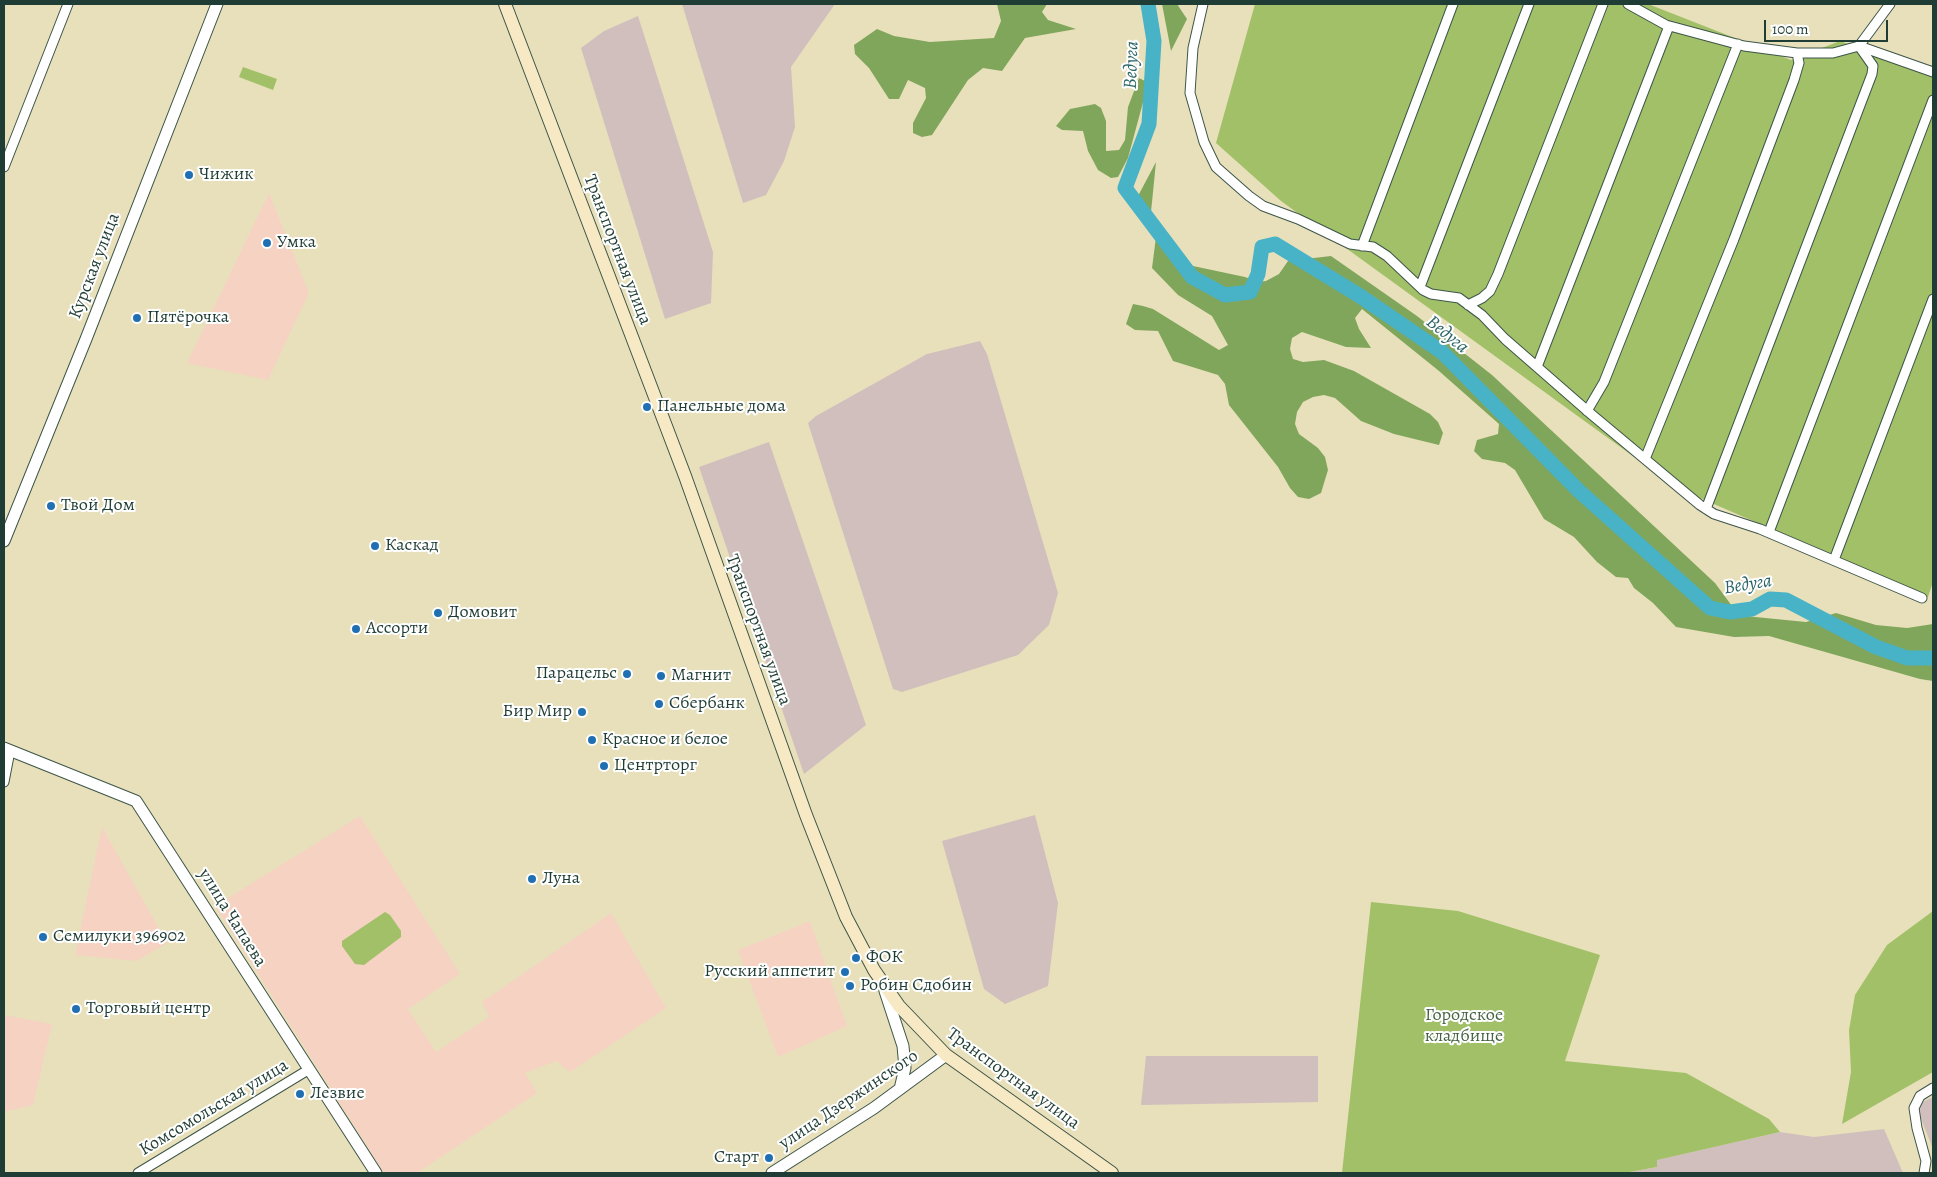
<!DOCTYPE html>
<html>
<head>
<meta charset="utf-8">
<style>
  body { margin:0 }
  #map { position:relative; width:1937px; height:1177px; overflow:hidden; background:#e8e0bb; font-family:Alegreya,serif }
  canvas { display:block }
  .frame { position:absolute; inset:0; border:5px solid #1f3d34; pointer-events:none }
  .scale { position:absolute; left:1764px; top:20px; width:124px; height:22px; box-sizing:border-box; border:2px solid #1f3d34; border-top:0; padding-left:6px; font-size:15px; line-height:18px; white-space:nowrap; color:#1f3d34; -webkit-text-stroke:4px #fff; paint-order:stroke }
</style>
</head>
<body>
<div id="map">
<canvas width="1937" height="1177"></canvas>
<div class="frame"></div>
<div class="scale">100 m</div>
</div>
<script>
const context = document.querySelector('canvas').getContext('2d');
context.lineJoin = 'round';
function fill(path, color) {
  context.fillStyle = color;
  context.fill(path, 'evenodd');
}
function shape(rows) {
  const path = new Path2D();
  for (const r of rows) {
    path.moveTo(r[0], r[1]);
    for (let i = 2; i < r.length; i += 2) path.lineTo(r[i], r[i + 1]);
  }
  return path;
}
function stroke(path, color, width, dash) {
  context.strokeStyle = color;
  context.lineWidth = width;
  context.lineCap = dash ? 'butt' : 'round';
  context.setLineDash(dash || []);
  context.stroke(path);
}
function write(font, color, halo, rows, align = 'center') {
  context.font = font + ' Alegreya,serif';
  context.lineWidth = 4;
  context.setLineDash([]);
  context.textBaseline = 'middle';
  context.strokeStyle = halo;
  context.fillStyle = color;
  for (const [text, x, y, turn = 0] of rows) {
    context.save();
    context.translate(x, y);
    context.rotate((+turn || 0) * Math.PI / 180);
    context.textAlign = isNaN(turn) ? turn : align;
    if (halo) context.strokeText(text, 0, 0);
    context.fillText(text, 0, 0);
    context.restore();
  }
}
const built = shape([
  [269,193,309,293,268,380,187,363],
  [360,816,460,974,408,1009,436,1052,489,1017,482,1002,611,913,666,1008,570,1072,556,1061,525,1073,537,1093,417,1173,384,1173,215,906],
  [102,827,167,943,137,961,75,955],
  [810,921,847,1026,778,1057,738,950],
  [4,1015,52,1024,33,1105,4,1112]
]);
const industrial = shape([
  [682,4,835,4,791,67,795,127,784,161,766,195,743,203],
  [638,16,713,252,711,303,665,319,581,48,604,31],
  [980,341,987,354,1058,593,1049,625,1018,655,902,692,893,689,808,423,816,416,927,354],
  [769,442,866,725,804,774,699,467],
  [1035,815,1058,903,1048,986,1005,1004,984,989,942,841],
  [1146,1056,1318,1056,1318,1102,1141,1105],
  [1933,1097,1933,1149,1918,1111,1920,1103],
  [1884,1129,1903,1173,1624,1173,1657,1167,1656,1160,1780,1132,1814,1137]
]);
const green = shape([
  [1255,4,1648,4,1791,60,1840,41,1933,77,1933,582,1928,597,1677,488,1281,201,1216,143],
  [243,67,277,79,273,90,239,77],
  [1371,902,1458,911,1600,955,1565,1061,1686,1073,1769,1119,1780,1132,1657,1160,1657,1167,1624,1173,1342,1173],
  [1933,911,1933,1072,1842,1124,1851,1072,1849,1030,1855,995,1887,945],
  [385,912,390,915,401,931,401,937,364,965,355,964,342,946,342,941]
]);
const forest = shape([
  [997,4,1047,4,1042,12,1048,20,1076,29,1025,38,1002,71,983,68,968,80,932,135,922,137,913,133,913,123,926,98,925,88,908,80,899,99,889,99,869,68,855,54,854,45,877,29,894,36,930,42,994,38,1001,21],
  [1162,4,1177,4,1187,19,1171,51],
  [1139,78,1145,81,1145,95,1128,158,1118,177,1111,178,1098,170,1088,151,1083,131,1062,130,1056,126,1070,109,1095,104,1101,108,1106,121,1106,151,1119,150,1125,140,1128,107],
  [1156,162,1151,212,1138,196],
  [1156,237,1162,247,1193,266,1245,277,1259,282,1266,281,1279,274,1288,261,1331,256,1417,316,1492,375,1715,583,1735,610,1745,616,1806,622,1836,613,1876,625,1907,628,1933,624,1933,681,1920,679,1769,636,1734,637,1676,627,1653,603,1634,588,1628,578,1616,577,1597,562,1574,537,1544,519,1515,470,1505,463,1482,459,1474,451,1477,440,1498,434,1499,424,1439,371,1362,309,1355,318,1359,329,1371,348,1346,347,1302,332,1292,338,1290,349,1293,359,1303,362,1324,360,1354,371,1430,414,1438,422,1443,433,1439,445,1394,434,1361,421,1335,398,1324,395,1313,397,1303,402,1297,412,1295,424,1299,434,1318,448,1325,457,1328,470,1321,493,1309,499,1298,497,1290,488,1278,467,1229,405,1225,384,1218,375,1173,361,1158,331,1135,330,1126,324,1133,304,1143,306,1153,309,1219,350,1228,345,1212,316,1178,295,1152,268]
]);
const river = shape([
  [1148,4,1154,41,1149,124,1125,188,1192,277,1225,295,1250,292,1258,274,1262,247,1275,244,1360,296,1442,352,1579,491,1710,608,1730,612,1752,609,1770,599,1786,600,1876,647,1907,658,1933,658]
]);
const minor = shape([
  [1203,4,1193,48,1190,93,1204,142,1216,167,1249,196,1263,206,1298,219,1350,244,1373,247,1387,256,1423,290,1431,294,1459,298,1482,315,1505,339,1591,414,1700,505,1714,514,1760,529,1922,598],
  [1628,4,1666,25,1744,46,1797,53,1833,53,1859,46,1933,72],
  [1859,46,1890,4],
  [4,167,68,4],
  [1362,246,1453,4],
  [1420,287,1529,4],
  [1468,305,1482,298,1490,291,1498,274,1603,4],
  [1537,367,1669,26],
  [1587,411,1604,382,1738,44],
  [1645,459,1734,239,1794,80,1799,63,1797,53],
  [1706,509,1872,74,1873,66,1859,46],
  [1769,532,1933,100],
  [1834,560,1933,299],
  [4,782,10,751],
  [138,1173,308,1070],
  [1924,1173,1926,1161,1917,1128,1914,1108,1920,1096,1933,1088]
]);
const tertiary = shape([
  [4,541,86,339,217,4],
  [4,748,136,801,376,1173],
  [885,991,903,1046,905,1068,900,1089],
  [772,1173,874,1108,946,1055]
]);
const secondary = shape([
  [505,4,685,476,806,815,846,917,874,970,899,1006,946,1055,1112,1173]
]);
const markers = [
  [189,175,5,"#1f6fb2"],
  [267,243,5,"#1f6fb2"],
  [137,318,5,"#1f6fb2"],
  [647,407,5,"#1f6fb2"],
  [51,506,5,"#1f6fb2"],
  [375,546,5,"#1f6fb2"],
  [438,613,5,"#1f6fb2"],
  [356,629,5,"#1f6fb2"],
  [627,674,5,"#1f6fb2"],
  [661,676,5,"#1f6fb2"],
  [659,704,5,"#1f6fb2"],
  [582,712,5,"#1f6fb2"],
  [592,740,5,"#1f6fb2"],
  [604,766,5,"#1f6fb2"],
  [532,879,5,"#1f6fb2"],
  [43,937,5,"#1f6fb2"],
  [856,958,5,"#1f6fb2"],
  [845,972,5,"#1f6fb2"],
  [850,986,5,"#1f6fb2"],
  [76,1009,5,"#1f6fb2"],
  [300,1094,5,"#1f6fb2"],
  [769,1158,5,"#1f6fb2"]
];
const poiNames = [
  ["Чижик",199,175],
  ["Умка",277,243],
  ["Пятёрочка",147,318],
  ["Панельные дома",657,407],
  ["Твой Дом",61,506],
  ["Каскад",385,546],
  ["Домовит",448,613],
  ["Ассорти",366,629],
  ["Парацельс",617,674,"right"],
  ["Магнит",671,676],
  ["Сбербанк",669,704],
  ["Бир Мир",572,712,"right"],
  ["Красное и белое",602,740],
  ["Центрторг",614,766],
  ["Луна",542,879],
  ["Семилуки 396902",53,937],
  ["ФОК",866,958],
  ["Русский аппетит",835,972,"right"],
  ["Робин Сдобин",860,986],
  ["Торговый центр",86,1009],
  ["Лезвие",310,1094],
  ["Старт",759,1158,"right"]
];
const streetNames = [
  ["Транспортная улица",617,250,69],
  ["Курская улица",95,266,-69],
  ["Транспортная улица",758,630,70],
  ["улица Чапаева",232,918,58],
  ["Транспортная улица",1013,1079,36],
  ["улица Дзержинского",849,1100,-34],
  ["Комсомольская улица",214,1108,-31]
];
const parkNames = [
  ["Городское",1464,1016],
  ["кладбище",1464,1037]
];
const waterNames = [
  ["Ведуга",1132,65,-88],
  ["Ведуга",1447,335,39],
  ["Ведуга",1748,585,-9]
];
fill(built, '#f5d2c2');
fill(industrial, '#d1bfbd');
fill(green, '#a1c068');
fill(forest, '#80a65c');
stroke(river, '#48b2c6', 15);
stroke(minor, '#3d5548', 11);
stroke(tertiary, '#3d5548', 13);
stroke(secondary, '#3d5548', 14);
stroke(minor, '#fff', 9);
stroke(tertiary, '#fff', 11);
stroke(secondary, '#f7e9c3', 12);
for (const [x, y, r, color] of markers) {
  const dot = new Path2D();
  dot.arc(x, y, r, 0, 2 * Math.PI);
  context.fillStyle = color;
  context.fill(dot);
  stroke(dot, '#fff', 2);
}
write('18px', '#1f3d34', '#fff', poiNames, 'left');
write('18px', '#1f3d34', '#fff', streetNames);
write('18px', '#466444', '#fff', parkNames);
write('italic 19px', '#2d6667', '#fff', waterNames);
</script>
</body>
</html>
